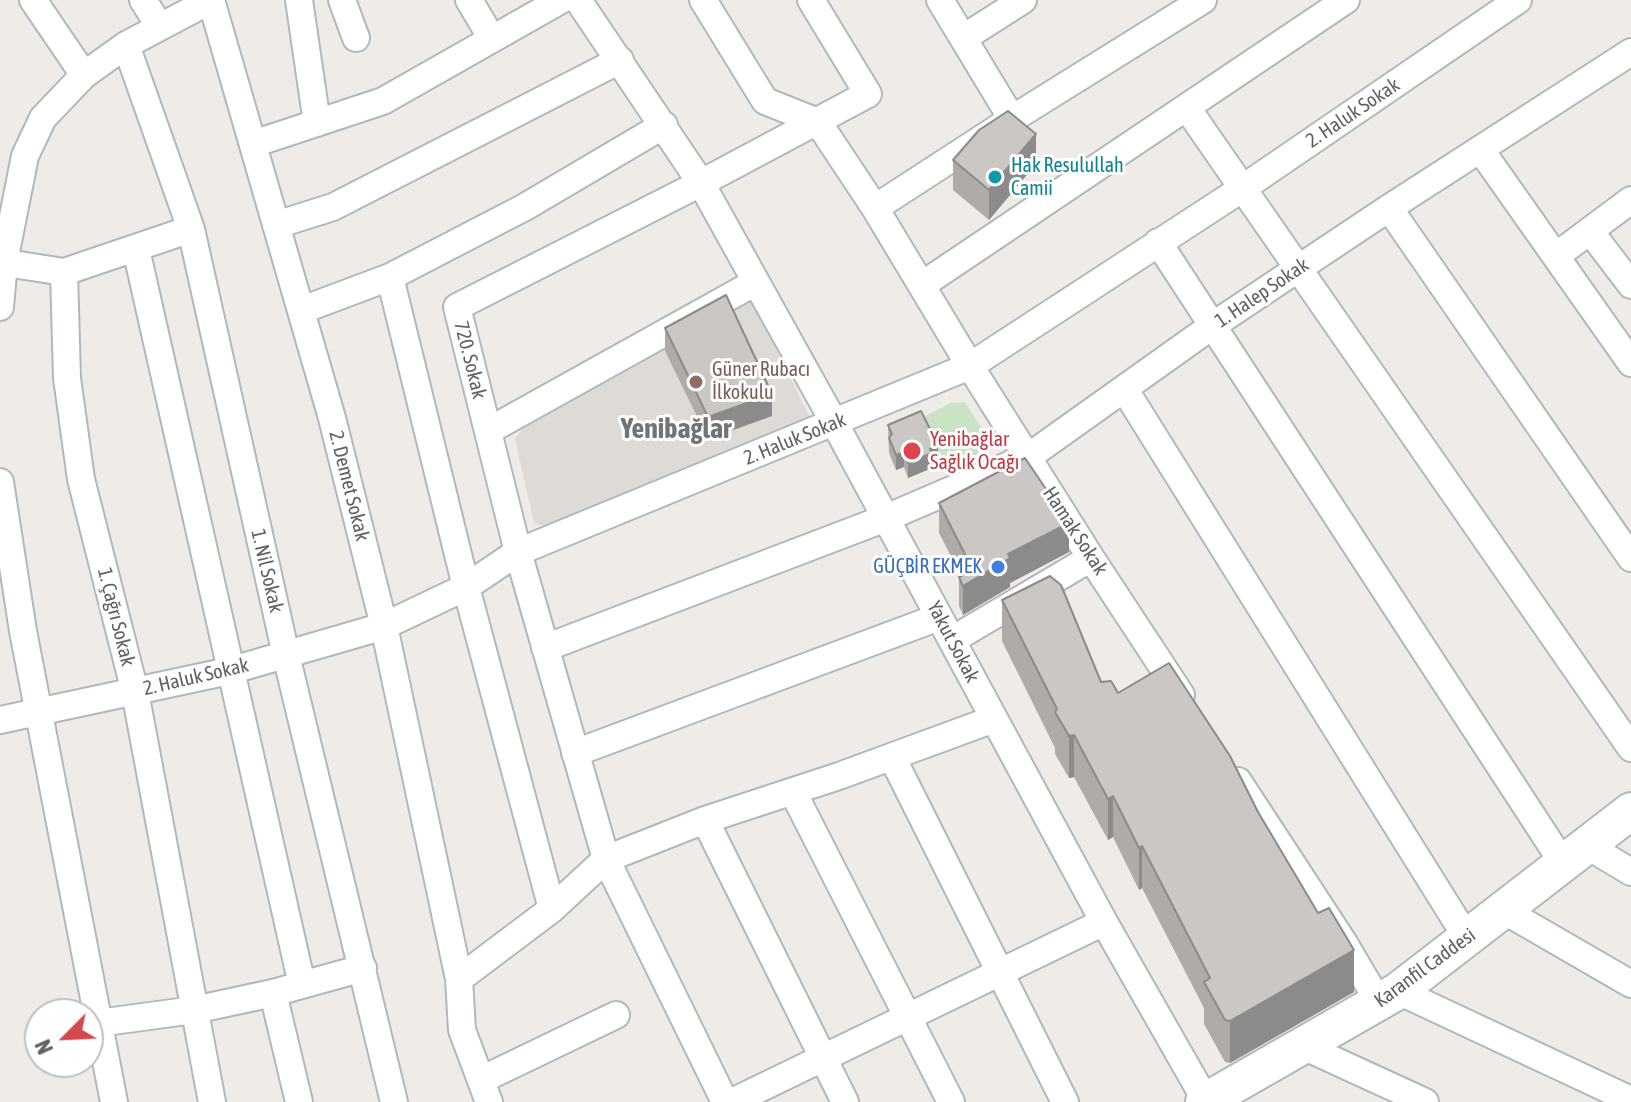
<!DOCTYPE html>
<html>
<head>
<meta charset="utf-8">
<style>
  body { margin:0 }
  #map { position:relative; width:1631px; height:1102px; overflow:hidden; background:#efece7; font-family:"Asap Condensed",sans-serif }
  canvas { display:block }
  .north { position:absolute; left:24px; top:998px; width:80px; height:80px; box-sizing:border-box; background:#fff; border:2px solid #bfc0c1; border-radius:50%; rotate:246deg; font-size:22px; font-weight:700; line-height:32px; text-align:center; color:#5f6265 }
  .north::after { content:''; display:block; margin:auto; width:28px; height:36px; background:#d3494e; clip-path:polygon(50% 0,100% 100%,50% 72%,0 100%) }
</style>
</head>
<body>
<div id="map">
<canvas width="1631" height="1102"></canvas>
<div class="north">N</div>
</div>
<script>
const context = document.querySelector('canvas').getContext('2d');
context.lineJoin = 'round';
function fill(path, color) {
  context.fillStyle = color;
  context.fill(path, 'evenodd');
}
function shape(rows) {
  const path = new Path2D();
  for (const r of rows) {
    path.moveTo(r[0], r[1]);
    for (let i = 2; i < r.length; i += 2) path.lineTo(r[i], r[i + 1]);
  }
  return path;
}
function stroke(path, color, width, dash) {
  context.strokeStyle = color;
  context.lineWidth = width;
  context.lineCap = dash ? 'butt' : 'round';
  context.setLineDash(dash || []);
  context.stroke(path);
}
function write(font, color, halo, rows, align = 'center') {
  context.font = font + ' "Asap Condensed",sans-serif';
  context.lineWidth = 6;
  context.setLineDash([]);
  context.textBaseline = 'middle';
  context.strokeStyle = halo;
  context.fillStyle = color;
  for (const [text, x, y, turn = 0] of rows) {
    context.save();
    context.translate(x, y);
    context.rotate((+turn || 0) * Math.PI / 180);
    context.textAlign = isNaN(turn) ? turn : align;
    if (halo) context.strokeText(text, 0, 0);
    context.fillText(text, 0, 0);
    context.restore();
  }
}
const education = shape([
  [750,297,811,419,545,526,534,523,515,439,525,426]
]);
const green = shape([
  [965,402,986,435,984,453,974,464,947,473,921,418,951,403]
]);
const street = shape([
  [33,0,84,75],
  [143,0,160,27],
  [299,0,317,123],
  [342,0,356,38],
  [469,0,492,39],
  [578,0,701,183,835,424,1104,922,1206,1101],
  [703,0,765,101,818,122,875,208,970,366,1091,558,1181,695],
  [940,0,1012,119],
  [965,37,1023,0],
  [126,45,191,229,286,655,394,1102],
  [1187,108,1631,748],
  [253,144,383,101,561,0],
  [1480,149,1631,363],
  [875,208,1012,119,1203,0],
  [1389,208,1631,558],
  [276,225,333,207,620,60],
  [1590,231,1631,285],
  [1158,242,1563,863],
  [136,249,302,985],
  [1556,256,1631,200],
  [0,262,64,272,191,229],
  [64,272,67,378,81,479,135,692,212,1102],
  [390,277,466,587,552,909],
  [922,285,1346,0],
  [0,307,4,262,25,156,43,118,84,75,126,45,211,0,332,418,384,626,459,979,462,1030,489,1102],
  [302,310,390,277,525,207,664,125],
  [1125,390,1467,938],
  [488,431,756,282],
  [0,482,23,631,114,1102],
  [952,640,1091,558],
  [545,648,886,518,1028,457,1212,326,1389,208,1631,52],
  [0,720,229,671,384,626,466,587,518,552,970,366,1243,188,1518,0],
  [575,753,939,617],
  [892,757,1065,1102],
  [1238,781,1344,943,1377,999,1376,1005],
  [793,792,951,1102],
  [705,820,845,1102],
  [1586,845,1631,872],
  [1503,910,1631,984],
  [459,979,552,909,606,859,705,820,839,776,994,719],
  [1398,991,1631,1100],
  [273,993,299,1102],
  [98,1023,194,1010,273,993,363,968],
  [1303,1046,1425,1102],
  [481,1080,616,1015],
  [725,1102,606,859,518,552,457,307,701,183,868,94,811,0],
  [732,1102,1104,922]
]);
const secondary = shape([
  [1204,1102,1398,991,1631,811]
]);
const wall = shape([
  [953,160,1036,164,989,220,953,190],
  [665,328,772,416,708,439,665,351],
  [888,425,938,461,932,463,932,468,908,478,904,467,896,470,889,453],
  [939,503,1069,552,1010,583,1010,587,963,615,959,606,959,577,961,576,939,533],
  [1002,600,1101,682,1118,693,1258,812,1354,992,1230,1063,1225,1062,1204,1024,1204,1008,1142,888,1139,890,1113,837,1108,840,1074,777,1069,778,1055,754,1055,748,1002,641]
]);
const shadedWall = shape([
  [1036,134,1036,164,989,220,989,190],
  [772,394,772,416,708,439,708,417],
  [938,445,938,461,932,463,932,468,908,478,908,463],
  [904,452,904,467,896,470,896,455],
  [1069,523,1069,552,1010,583,1010,587,963,615,963,586,1008,554],
  [1074,735,1074,777,1069,778,1069,736],
  [1113,796,1113,837,1108,840,1108,799],
  [1142,846,1142,888,1139,890,1139,848],
  [1354,950,1354,992,1230,1063,1230,1021]
]);
const building = shape([
  [1008,111,1036,134,989,190,953,160,979,130,1008,111],
  [726,295,772,394,708,417,665,328,726,295],
  [921,411,938,445,930,449,932,453,908,463,904,452,896,455,889,438,892,434,888,425,921,411],
  [1025,458,1069,523,1008,554,1010,558,963,586,959,577,973,570,939,503,1025,458],
  [1050,576,1061,585,1101,682,1111,681,1118,693,1169,663,1230,756,1258,812,1318,913,1329,908,1354,950,1230,1021,1225,1020,1204,982,1210,978,1142,846,1139,848,1113,796,1108,799,1074,735,1069,736,1055,712,1057,709,1002,600,1050,576]
]);
const markers = [
  [995,177,8,"#0f9aa8"],
  [696,382,8,"#8d6e63"],
  [912,451,10,"#e0444e"],
  [998,567,8,"#3f7fe0"]
];
const streetNames = [
  ["2. Haluk Sokak",1353,113,-34],
  ["1. Halep Sokak",1262,293,-34],
  ["720. Sokak",470,360,76],
  ["2. Haluk Sokak",795,439,-22],
  ["2. Demet Sokak",349,486,76],
  ["Hamak Sokak",1075,531,57],
  ["1. Nil Sokak",267,571,77],
  ["1. Çağrı Sokak",116,617,76],
  ["Yakut Sokak",953,642,62],
  ["2. Haluk Sokak",196,677,-13],
  ["Karanfil Caddesi",1425,968,-36]
];
const cultureNames = [
  ["Hak Resulullah",1011,166],
  ["Camii",1011,189]
];
const educationNames = [
  ["Güner Rubacı",712,370],
  ["İlkokulu",712,393]
];
const healthNames = [
  ["Yenibağlar",930,440],
  ["Sağlık Ocağı",930,463]
];
const shopNames = [
  ["GÜÇBİR EKMEK",982,567]
];
const districtNames = [
  ["Yenibağlar",676,429]
];
fill(education, '#dedbd6');
fill(green, '#cae3c7');
stroke(street, '#b4b7ba', 30);
stroke(secondary, '#b3b7ba', 40);
stroke(street, '#fff', 26);
stroke(secondary, '#fff', 36);
fill(wall, '#aeaba9');
fill(shadedWall, '#8d8b89');
fill(building, '#cac7c4');
stroke(building, '#8d8b89', 2);
for (const [x, y, r, color] of markers) {
  const dot = new Path2D();
  dot.arc(x, y, r, 0, 2 * Math.PI);
  context.fillStyle = color;
  context.fill(dot);
  stroke(dot, '#fff', 3);
}
write('20px', '#5f6265', '#fff', streetNames);
write('20px', '#0d838f', '#fff', cultureNames, 'left');
write('20px', '#785e54', '#fff', educationNames, 'left');
write('20px', '#be3a42', '#fff', healthNames, 'left');
write('20px', '#366cbe', '#fff', shopNames, 'right');
write('bold 28px', '#707477', '#fff', districtNames);
</script>
</body>
</html>
